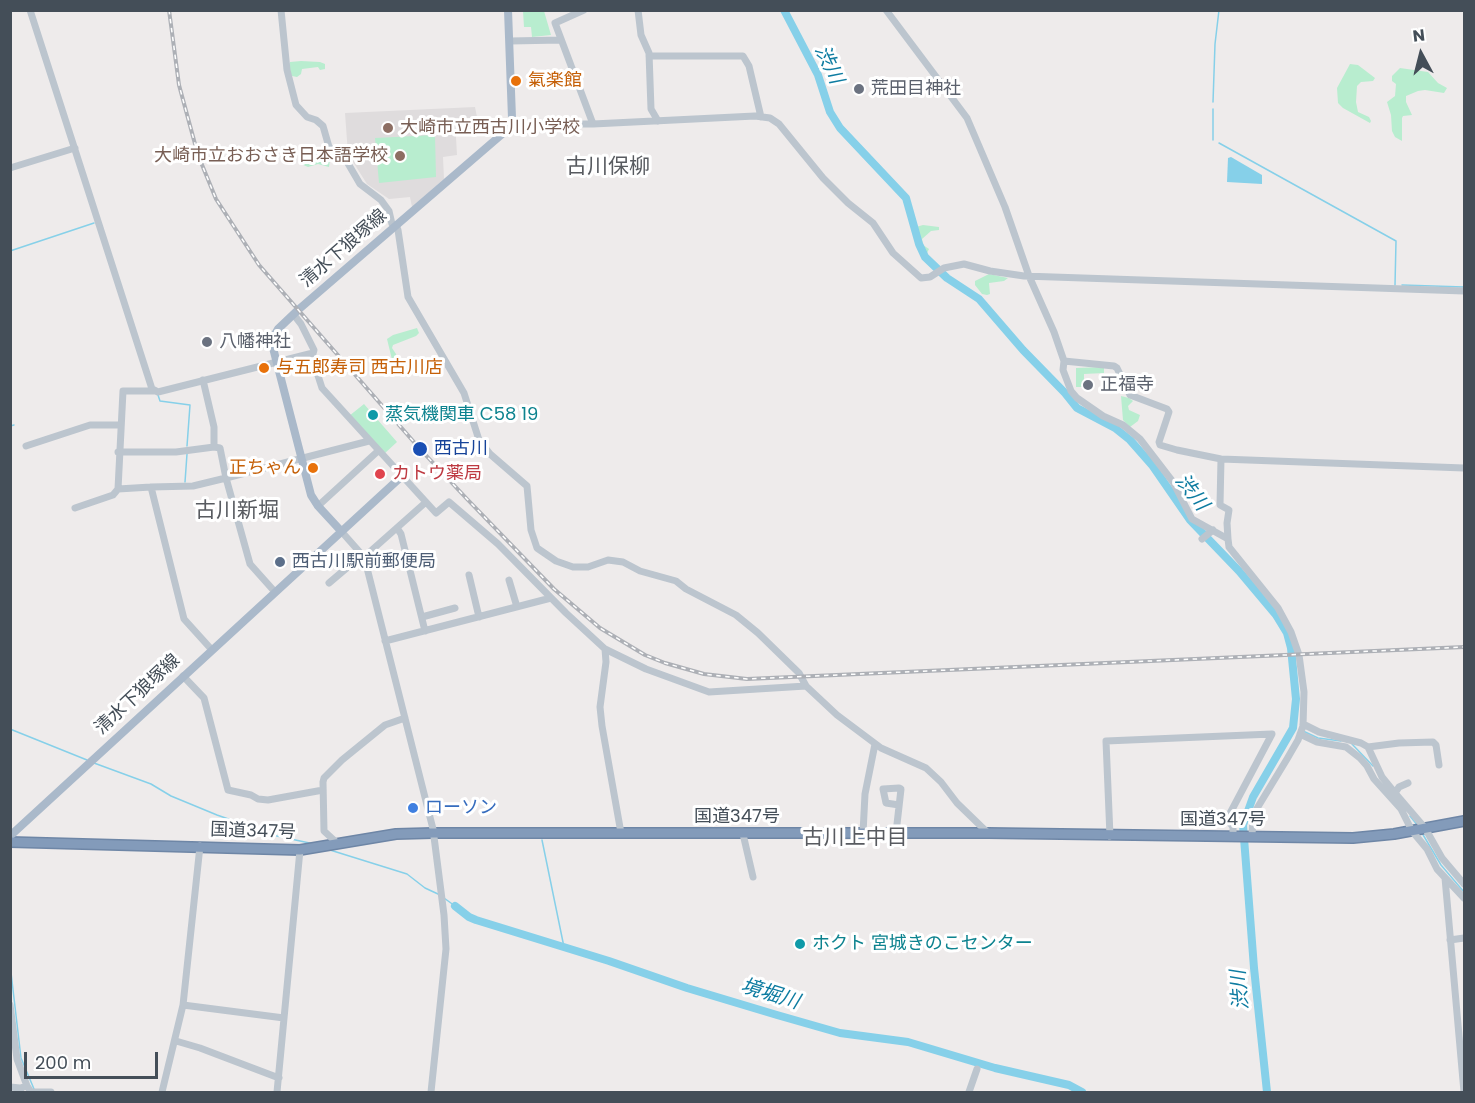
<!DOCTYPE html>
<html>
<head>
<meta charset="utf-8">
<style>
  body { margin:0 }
  #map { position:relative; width:1475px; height:1103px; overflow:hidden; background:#eeebeb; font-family:Poppins,sans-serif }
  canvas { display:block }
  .frame { position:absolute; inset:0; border:12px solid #444e58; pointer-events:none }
  .north { position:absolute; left:1391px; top:24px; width:60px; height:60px; -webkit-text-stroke:4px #fff; paint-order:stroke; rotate:353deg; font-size:16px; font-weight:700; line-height:24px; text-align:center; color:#444e58 }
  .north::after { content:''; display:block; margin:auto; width:21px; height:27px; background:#444e58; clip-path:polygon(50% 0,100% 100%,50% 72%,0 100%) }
  .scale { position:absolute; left:24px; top:1052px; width:134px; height:27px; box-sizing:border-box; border:3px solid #444e58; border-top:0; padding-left:8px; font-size:18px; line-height:21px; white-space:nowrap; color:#444e58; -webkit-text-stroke:4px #fff; paint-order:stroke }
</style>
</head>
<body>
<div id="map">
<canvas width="1475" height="1103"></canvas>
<div class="frame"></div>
<div class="north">N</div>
<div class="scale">200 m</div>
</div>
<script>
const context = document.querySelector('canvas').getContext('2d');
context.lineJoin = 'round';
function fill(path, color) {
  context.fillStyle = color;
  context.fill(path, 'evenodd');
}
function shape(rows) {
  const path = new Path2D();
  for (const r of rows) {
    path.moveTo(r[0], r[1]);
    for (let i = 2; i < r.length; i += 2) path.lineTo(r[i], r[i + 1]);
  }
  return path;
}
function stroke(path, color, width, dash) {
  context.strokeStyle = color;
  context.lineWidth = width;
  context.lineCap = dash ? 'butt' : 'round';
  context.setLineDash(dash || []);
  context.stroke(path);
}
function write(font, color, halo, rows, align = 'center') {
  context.font = font + ' Poppins,"Noto Sans JP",sans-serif';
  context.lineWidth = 6;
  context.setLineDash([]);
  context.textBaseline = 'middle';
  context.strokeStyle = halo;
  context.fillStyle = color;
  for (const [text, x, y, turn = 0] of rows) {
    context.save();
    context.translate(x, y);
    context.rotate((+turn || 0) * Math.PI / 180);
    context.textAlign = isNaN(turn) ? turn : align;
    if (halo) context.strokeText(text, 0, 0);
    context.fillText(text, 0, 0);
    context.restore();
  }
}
const education = shape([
  [475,107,477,117,455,120,457,155,443,157,444,179,412,207,410,197,389,199,367,184,348,154,345,113]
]);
const green = shape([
  [523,11,544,11,551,35,532,37,531,27,524,27],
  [301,61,320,62,325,64,325,69,320,70,318,67,302,69,301,74,297,77,292,76,289,70,290,62],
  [1350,64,1358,65,1375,78,1373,81,1361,82,1357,86,1356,102,1358,112,1369,117,1371,121,1370,123,1343,108,1338,103,1337,88],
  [1400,68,1428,72,1438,83,1447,88,1444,93,1425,90,1418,91,1406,96,1406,102,1412,115,1403,116,1402,118,1402,141,1395,137,1392,131,1391,115,1387,102,1395,96,1396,84,1392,81,1392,76],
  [435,135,436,177,379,183,375,138],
  [303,145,308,145,310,156,312,158,330,159,329,167,318,164,308,167,301,164],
  [923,225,939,227,939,230,931,231,922,239,923,245,929,249,927,253,921,253,918,249,913,235,916,227],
  [989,274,1008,278,1004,281,989,283,990,294,987,295,982,294,975,285,975,281],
  [417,328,419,333,416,336,393,345,392,348,396,354,398,366,408,373,396,376,387,339,393,335],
  [1104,367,1104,373,1084,374,1084,387,1076,387,1076,368],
  [1121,396,1129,398,1133,401,1128,406,1129,410,1140,415,1138,421,1130,427,1123,420],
  [364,404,397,442,384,454,349,416]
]);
const water = shape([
  [1231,157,1262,175,1262,184,1227,182,1228,158]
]);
const stream = shape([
  [1213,102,1215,44,1219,10],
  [1213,140,1213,109],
  [1219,143,1396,241,1395,285],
  [10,251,94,223],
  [1402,285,1464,287],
  [158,395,160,401,190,405,187,446],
  [10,426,14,425],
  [185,482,187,454],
  [10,729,87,760],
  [1303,731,1318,738,1341,741],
  [1352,744,1373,766],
  [94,763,151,784,171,796,217,815,277,836,314,844],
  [1410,816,1418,826],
  [1422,833,1441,865,1464,892],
  [542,840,564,947],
  [330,850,407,874,425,888,438,894],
  [444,898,455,906],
  [10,964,21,1058,34,1089]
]);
const river = shape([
  [784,10,818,75,830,112,840,128,906,198,919,244,925,257,947,278,979,299,1023,350,1065,393,1077,408,1115,428,1130,440,1152,465,1190,520,1239,571,1276,615,1287,633,1291,648,1296,699,1293,728,1253,797,1243,825,1254,968,1267,1092],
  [455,906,469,917,476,920,609,961,687,988,777,1015,840,1033,908,1042,995,1068,1069,1085,1082,1092]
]);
const minor = shape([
  [30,10,152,389,158,392,313,353],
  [281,10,287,70,296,105,307,117,316,120,323,126,329,147,346,160,360,184,381,200,389,211,392,224,396,225,398,230,408,297,464,393,479,440,490,454,527,486,531,530,537,548,556,561,573,567,588,567,608,560,623,562,640,571,676,581,686,589,736,615,758,633,799,673,806,686,837,715,881,748,926,768,941,782,957,803,988,833],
  [584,10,555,23,593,124],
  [638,10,641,35,649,53,651,109,658,121],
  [886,10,967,118,1005,207,1029,276,1054,332,1064,361,1063,370,1071,391,1077,398,1103,416,1123,425,1140,439,1173,482,1192,519,1228,539,1229,547,1278,608,1291,632,1299,655,1304,692,1303,726,1298,740,1287,759,1253,815,1252,836],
  [510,41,561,40],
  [649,56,743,56,749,66,761,117],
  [512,124,593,124,755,116,770,118,779,124,823,178,848,203,873,223,893,253,921,278,930,277,944,268,964,264,990,271,1024,276,1464,291],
  [10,168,75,148],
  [294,315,301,324,314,350,312,357,322,388,436,513,449,502,498,544,566,613,605,649,646,669,709,692,806,686],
  [1064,361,1114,366,1117,368,1130,395,1167,409,1169,412,1159,442,1160,445,1177,450,1221,459,1464,468],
  [203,380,214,427,214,447],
  [26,446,90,425,120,425],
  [118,452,176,452,214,447,220,448,226,478,369,441],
  [1221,459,1220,505,1229,510,1227,523,1228,539],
  [118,489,151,487],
  [318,506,378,451],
  [75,508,113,495,118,489,123,391,155,391],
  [397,528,401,534,425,631],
  [341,531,364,557,366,564,433,829,444,915,446,949,431,1092],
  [1202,539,1213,530],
  [364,557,426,502],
  [469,575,479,617],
  [509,580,517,607],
  [329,583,362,555],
  [422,617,455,608],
  [385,641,551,598],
  [605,649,606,662,600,707,602,726,621,833],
  [212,650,184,619,151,487,193,486,226,478,250,564,275,592],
  [183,676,204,698,228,790,251,795,258,799,268,800,323,790],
  [1303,724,1319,732,1361,743,1368,747,1382,777,1395,793],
  [1300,734,1317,742,1346,747,1360,758,1367,766,1374,779,1401,809,1412,831,1427,849,1437,869,1464,898],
  [1368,747,1399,743,1433,742,1436,745,1439,765],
  [1408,783,1399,787,1395,793,1425,828,1442,858,1464,884],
  [863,833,865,794,875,744],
  [896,833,901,789,899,788,883,789,886,803,899,805],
  [743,834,753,877],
  [1110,836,1106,741,1272,734,1227,819,1233,827,1233,836],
  [337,843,324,831,323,782,324,778,342,760,385,725,405,718],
  [1445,878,1464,1092],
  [1450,940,1464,938],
  [10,1005,17,1059,27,1086,31,1092,51,1092],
  [183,1005,284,1018],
  [176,1041,200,1048,279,1078],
  [10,1087,20,1088],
  [21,1092,20,1088,27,1086],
  [162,1092,183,1005,200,846],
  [277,1092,300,850],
  [969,1092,977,1069]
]);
const major = shape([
  [341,531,318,506,311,495,272,344,274,336,278,329,298,310,508,129,512,124,512,118,508,10],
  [10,836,402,476]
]);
const highway = shape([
  [10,842,300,850,396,834,432,833,988,833,1353,838,1394,834,1464,821]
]);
const rail = shape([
  [169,10,179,85,198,155,216,199,259,265,420,449,467,499,554,589,600,628,645,655,665,663,704,674,747,679,1464,647]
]);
const markers = [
  [516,81,6,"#e8710a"],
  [859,89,6,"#6b7280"],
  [388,128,6,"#8d6e63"],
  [400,156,6,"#8d6e63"],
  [207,342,6,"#6b7280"],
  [264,368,6,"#e8710a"],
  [1088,385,6,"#6b7280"],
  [373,415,6,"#0f9aa8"],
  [420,449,8,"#1a4fb4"],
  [313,468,6,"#e8710a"],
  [380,474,6,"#e0444e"],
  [280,562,6,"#5c6f8a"],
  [413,808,6,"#3f7fe0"],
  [800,944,6,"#0f9aa8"]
];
const foodNames = [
  ["氣楽館",528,81],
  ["与五郎寿司 西古川店",276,368],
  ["正ちゃん",301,468,"right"]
];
const worshipNames = [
  ["荒田目神社",871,89],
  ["八幡神社",219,342],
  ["正福寺",1100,385]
];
const educationNames = [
  ["大崎市立西古川小学校",400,128],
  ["大崎市立おおさき日本語学校",388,156,"right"]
];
const streetNames = [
  ["清水下狼塚線",344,249,-41],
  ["清水下狼塚線",138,695,-43],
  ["国道347号",737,817],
  ["国道347号",1223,820],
  ["国道347号",253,832,2]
];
const cultureNames = [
  ["蒸気機関車 C58 19",385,415],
  ["ホクト 宮城きのこセンター",812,944]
];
const transitNames = [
  ["西古川",434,449]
];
const healthNames = [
  ["カトウ薬局",392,474]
];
const serviceNames = [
  ["西古川駅前郵便局",292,562]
];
const shopNames = [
  ["ローソン",425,808]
];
const waterNames = [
  ["渋川",828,65,65],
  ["渋川",1191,493,52],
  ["渋川",1241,990,-95],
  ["境堀川",770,995,17]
];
const quarterNames = [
  ["古川保柳",608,168],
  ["古川新堀",237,512],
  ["古川上中目",855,839]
];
fill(education, '#dfdcdd');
fill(green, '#b8edcf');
fill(water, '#86d0e9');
stroke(stream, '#86d0e9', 1.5);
stroke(river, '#86d0e9', 8);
stroke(highway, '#6e86a6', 12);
stroke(minor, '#bcc5ce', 7);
stroke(major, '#aab9ca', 8);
stroke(highway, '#839bba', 9);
stroke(rail, '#adb0b6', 4);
stroke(rail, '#fff', 1.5, [4.5]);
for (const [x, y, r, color] of markers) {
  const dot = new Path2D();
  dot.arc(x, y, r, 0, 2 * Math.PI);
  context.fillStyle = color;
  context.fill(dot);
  stroke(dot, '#fff', 2);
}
write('18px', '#c56008', '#fff', foodNames, 'left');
write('18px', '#5b616d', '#fff', worshipNames, 'left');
write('18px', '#785e54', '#fff', educationNames, 'left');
write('18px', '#444e58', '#fff', streetNames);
write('18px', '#0d838f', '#fff', cultureNames, 'left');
write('18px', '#164399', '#fff', transitNames, 'left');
write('18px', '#be3a42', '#fff', healthNames, 'left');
write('18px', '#4e5e75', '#fff', serviceNames, 'left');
write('18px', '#366cbe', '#fff', shopNames, 'left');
write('italic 20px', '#0e7ca1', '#fff', waterNames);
write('21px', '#585b60', '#fff', quarterNames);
</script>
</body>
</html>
